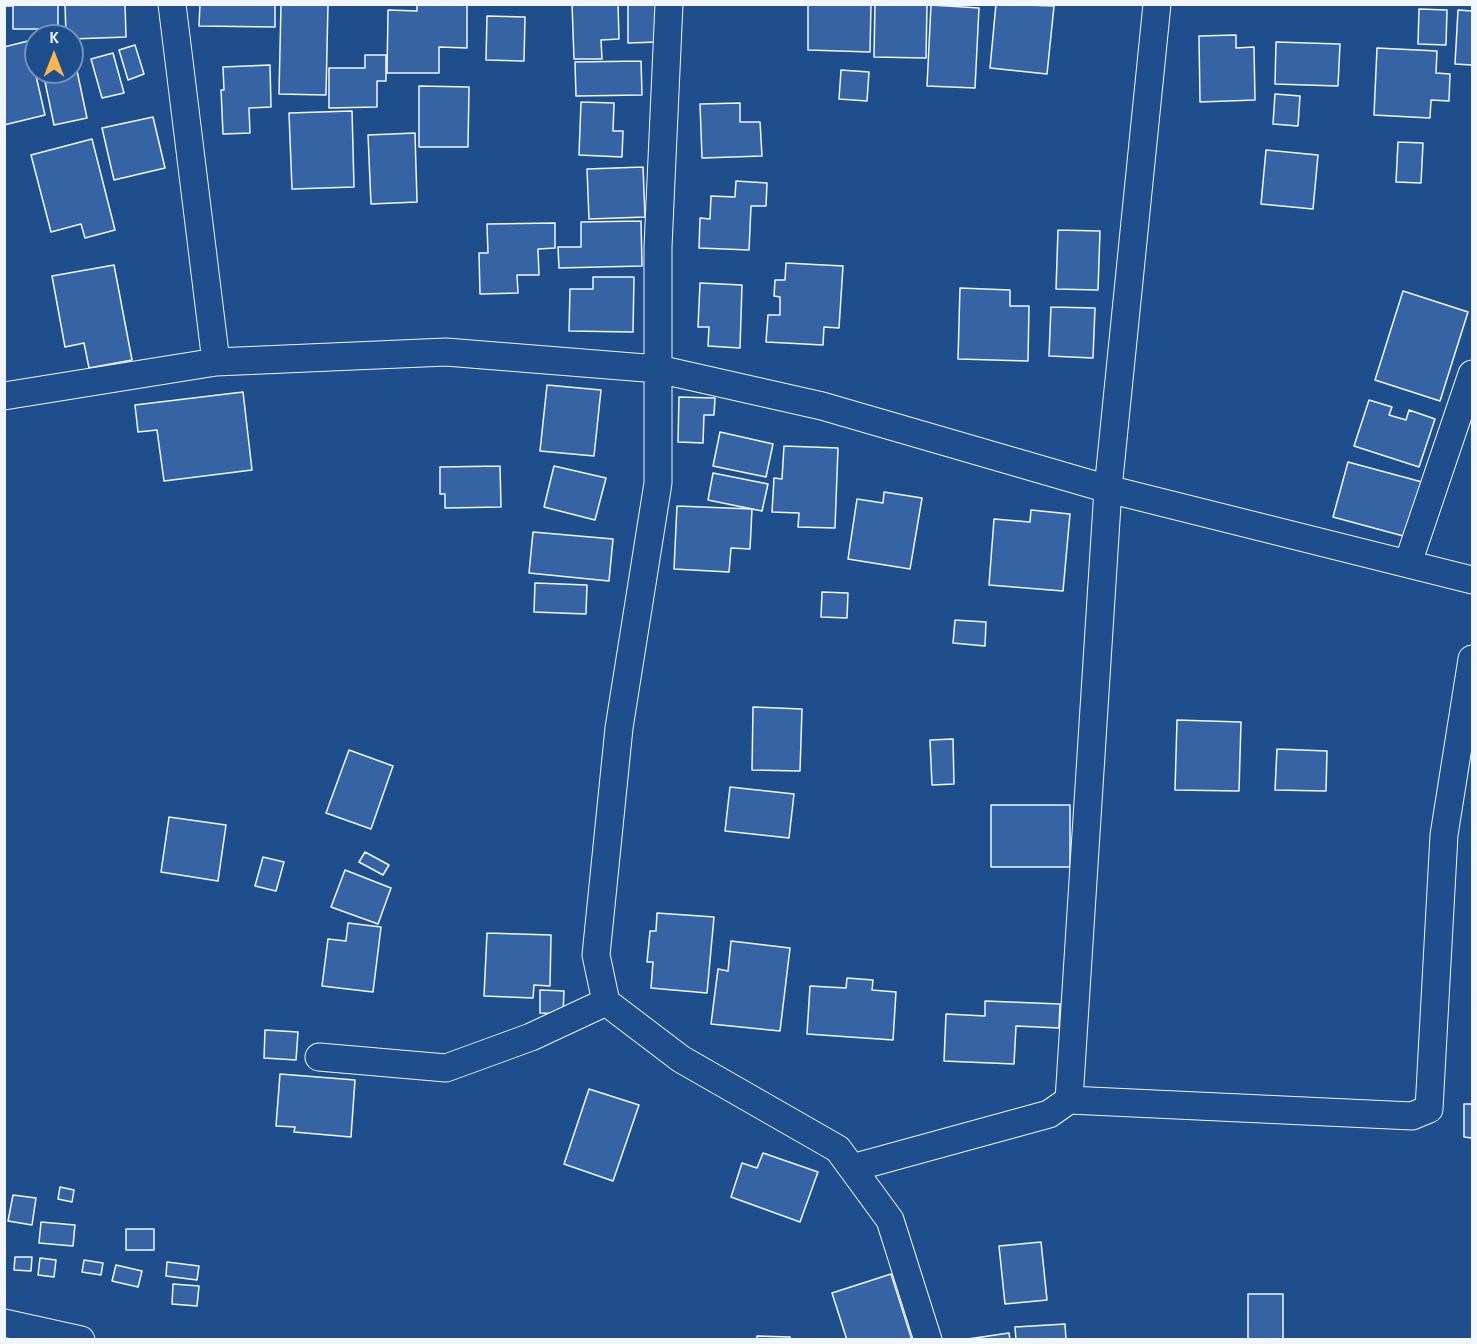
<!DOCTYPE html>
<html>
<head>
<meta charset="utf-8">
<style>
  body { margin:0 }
  #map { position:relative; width:1477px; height:1344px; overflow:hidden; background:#1f4e8c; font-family:"Alegreya Sans",sans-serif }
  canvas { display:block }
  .frame { position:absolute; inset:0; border:6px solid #f2f6ff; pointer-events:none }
  .north { position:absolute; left:24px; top:24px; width:60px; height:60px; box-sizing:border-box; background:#1f4e8c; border:2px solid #7391ba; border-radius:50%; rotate:0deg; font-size:16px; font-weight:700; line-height:24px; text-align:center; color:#f2f6ff }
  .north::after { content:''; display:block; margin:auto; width:21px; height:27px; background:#ffb74d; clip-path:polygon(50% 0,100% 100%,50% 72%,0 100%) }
</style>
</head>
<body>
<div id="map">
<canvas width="1477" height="1344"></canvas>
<div class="frame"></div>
<div class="north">K</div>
</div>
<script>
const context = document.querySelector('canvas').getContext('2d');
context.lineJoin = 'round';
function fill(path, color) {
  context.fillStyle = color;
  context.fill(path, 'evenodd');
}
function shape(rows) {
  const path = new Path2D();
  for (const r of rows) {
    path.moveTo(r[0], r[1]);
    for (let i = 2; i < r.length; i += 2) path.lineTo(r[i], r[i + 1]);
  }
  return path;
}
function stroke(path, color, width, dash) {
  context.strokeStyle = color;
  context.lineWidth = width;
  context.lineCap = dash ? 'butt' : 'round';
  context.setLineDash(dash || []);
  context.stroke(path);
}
const building = shape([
  [4,4,58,4,58,29,13,29,13,6,4,6,4,4],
  [65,4,125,4,126,37,72,39,72,36,66,36,65,4],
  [200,4,275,4,275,27,199,26,200,4],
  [281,4,328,4,326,95,279,94,281,4],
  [417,4,467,4,467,48,439,47,439,73,387,73,388,10,417,11,417,4],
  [572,4,618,4,619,39,601,40,602,59,574,59,572,4],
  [628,4,658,4,658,42,628,43,628,4],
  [808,4,871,4,870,52,808,50,808,4],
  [875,4,927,4,926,58,874,57,875,4],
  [996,4,1054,6,1047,74,990,68,996,4],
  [931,5,979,8,975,88,927,86,931,5],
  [1419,9,1447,10,1446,45,1418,44,1419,9],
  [1458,10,1472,11,1472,65,1455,64,1458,10],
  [487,16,525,17,524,61,486,60,487,16],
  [1236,35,1236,48,1254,47,1255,100,1200,102,1199,36,1236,35],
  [28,41,45,115,4,125,4,47,28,41],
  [1276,42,1340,44,1338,86,1275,84,1276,42],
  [135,45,144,74,128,80,119,50,135,45],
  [1377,48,1437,51,1436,73,1450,74,1449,101,1431,100,1430,118,1374,115,1377,48],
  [72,52,73,52,87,118,54,125,43,72,72,72,72,52],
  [113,53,124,93,102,98,91,59,113,53],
  [365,55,386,55,386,81,377,81,377,107,329,108,329,68,365,68,365,55],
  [641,61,642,95,576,96,575,62,641,61],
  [270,65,271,107,249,108,250,133,223,134,221,90,224,90,223,67,270,65],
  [841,70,869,72,867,101,839,99,841,70],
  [419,86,469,87,468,147,419,147,419,86],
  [1275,94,1300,96,1298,126,1273,124,1275,94],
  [581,102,614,103,613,131,623,131,622,157,579,155,581,102],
  [740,103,740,122,760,122,762,156,702,158,700,104,740,103],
  [352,111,354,187,292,189,289,113,352,111],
  [153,117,165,168,114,180,102,128,153,117],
  [415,133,417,202,371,204,368,135,415,133],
  [92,139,115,230,85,238,81,224,51,232,31,155,92,139],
  [1398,142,1423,143,1421,183,1396,182,1398,142],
  [1266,150,1318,155,1313,209,1261,204,1266,150],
  [643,167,645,217,589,219,587,169,643,167],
  [736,181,767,183,766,206,751,206,749,250,699,248,700,218,710,219,711,196,735,197,736,181],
  [641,221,642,266,559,268,558,247,581,247,581,222,641,221],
  [555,223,555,248,538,249,539,275,517,275,518,293,480,294,479,253,488,253,487,224,555,223],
  [1058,230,1100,231,1098,290,1056,289,1058,230],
  [786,263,843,266,839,328,824,327,823,345,766,342,768,315,780,315,780,297,774,296,775,280,785,280,786,263],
  [114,265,132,360,89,368,84,343,65,347,52,276,114,265],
  [593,277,634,277,633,332,569,331,570,289,593,289,593,277],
  [700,283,742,285,740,348,708,346,709,327,698,327,700,283],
  [960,288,1010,290,1010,306,1029,306,1028,361,958,359,960,288],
  [1403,291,1468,312,1440,401,1375,380,1403,291],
  [1051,307,1095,308,1093,358,1049,356,1051,307],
  [547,385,601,390,594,456,540,451,547,385],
  [243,392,252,470,164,481,157,430,138,432,135,405,243,392],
  [679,397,715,398,714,415,704,415,703,443,678,442,679,397],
  [1369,400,1392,407,1389,415,1406,420,1409,410,1435,419,1419,467,1354,446,1369,400],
  [720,432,773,444,766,477,713,466,720,432],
  [784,446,838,448,835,528,798,527,799,513,772,512,774,478,782,479,784,446],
  [1348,462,1422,482,1407,537,1333,517,1348,462],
  [500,466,501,507,445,508,445,494,440,494,440,467,500,466],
  [554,466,606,478,595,520,544,507,554,466],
  [713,473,768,484,762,511,708,500,713,473],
  [884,492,922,498,910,569,848,559,857,499,883,503,884,492],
  [677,506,752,509,750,549,731,548,729,572,674,569,677,506],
  [1031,510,1070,514,1063,591,989,585,994,519,1030,522,1031,510],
  [533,532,613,539,609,581,529,573,533,532],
  [535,583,587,585,586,614,534,612,535,583],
  [822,592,848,593,847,618,821,617,822,592],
  [955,620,986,622,985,646,953,643,955,620],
  [753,707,802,709,800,771,752,770,753,707],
  [1177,720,1241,722,1239,791,1175,790,1177,720],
  [953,739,954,784,932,785,930,740,953,739],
  [1277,749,1327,751,1326,791,1275,790,1277,749],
  [349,750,393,766,371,829,326,813,349,750],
  [730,787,794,794,789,838,725,831,730,787],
  [991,805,1070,805,1070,867,991,867,991,805],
  [169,817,226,825,218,881,161,872,169,817],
  [365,852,389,865,383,875,359,862,365,852],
  [263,857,284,862,276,891,255,886,263,857],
  [345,870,391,888,378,924,331,907,345,870],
  [657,913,714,917,707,993,651,988,653,962,647,962,650,931,656,931,657,913],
  [348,923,381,927,373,992,322,986,328,939,346,941,348,923],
  [487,933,551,935,550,986,534,985,533,998,484,996,487,933],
  [731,941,790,948,780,1031,711,1024,718,969,728,971,731,941],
  [847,978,873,980,872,990,896,992,893,1040,807,1034,810,986,846,988,847,978],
  [540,990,564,991,563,1014,540,1013,540,990],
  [985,1001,1060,1004,1059,1028,1016,1026,1014,1064,944,1061,946,1014,985,1016,985,1001],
  [265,1030,298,1032,296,1060,264,1058,265,1030],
  [280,1074,355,1080,351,1137,294,1132,295,1127,276,1126,280,1074],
  [589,1089,639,1105,613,1181,564,1164,589,1089],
  [1464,1104,1472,1104,1472,1138,1464,1137,1464,1104],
  [763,1153,818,1172,800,1222,731,1197,742,1163,757,1168,763,1153],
  [60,1187,74,1190,72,1202,58,1199,60,1187],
  [13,1195,36,1198,32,1225,8,1221,13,1195],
  [41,1222,75,1225,73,1246,39,1243,41,1222],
  [126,1229,154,1229,154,1250,126,1250,126,1229],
  [1041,1242,1047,1300,1005,1304,999,1246,1041,1242],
  [15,1257,32,1257,31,1271,14,1270,15,1257],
  [40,1258,56,1260,54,1277,38,1275,40,1258],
  [84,1260,103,1263,101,1275,82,1272,84,1260],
  [167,1262,199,1266,197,1280,166,1276,167,1262],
  [116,1265,142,1271,138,1287,112,1281,116,1265],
  [891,1274,912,1340,847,1340,832,1293,891,1274],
  [173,1284,199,1286,197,1306,172,1304,173,1284],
  [1248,1294,1283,1294,1283,1340,1248,1340,1248,1294],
  [1065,1324,1066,1340,1016,1340,1015,1327,1065,1324],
  [1009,1333,1010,1340,968,1340,968,1339,1009,1333],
  [757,1336,790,1337,790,1340,757,1340,757,1336]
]);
const minor = shape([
  [172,4,216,362],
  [669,4,658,247,658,483,619,728,596,955,606,1002,681,1059,838,1149,890,1220,928,1340],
  [4,396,216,362,446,352,658,369,822,406,1108,489,1472,580],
  [1408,563,1472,374],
  [319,1057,446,1068,531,1037,606,1002],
  [1069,1100,1108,489,1157,4],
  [852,1168,1049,1114,1069,1100,1412,1116,1429,1109,1444,835,1472,659],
  [4,1323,81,1340]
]);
fill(building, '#3563a3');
stroke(building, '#f2f6ff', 1.5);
stroke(minor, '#f2f6ff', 29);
stroke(minor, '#1f4e8c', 27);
</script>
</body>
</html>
